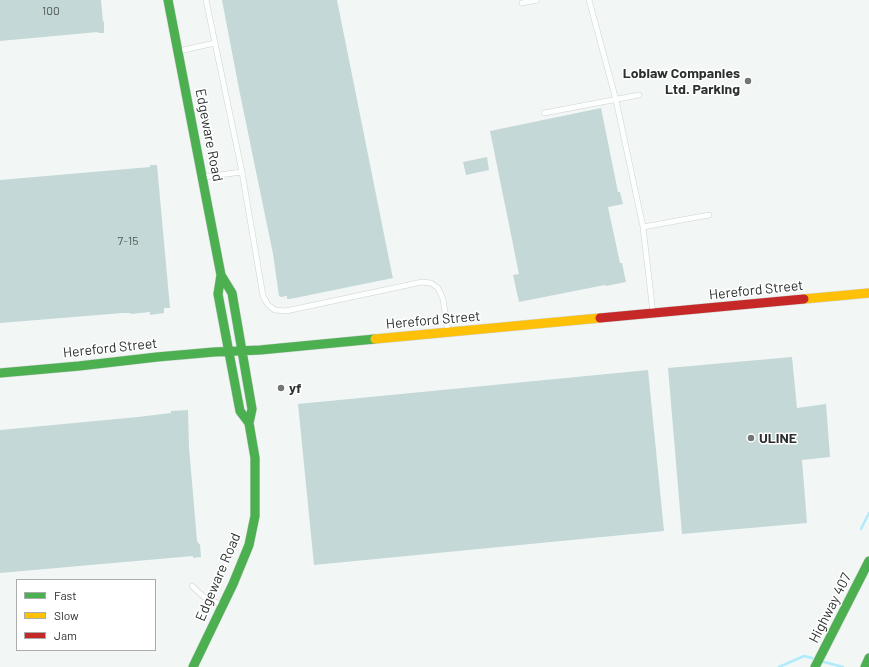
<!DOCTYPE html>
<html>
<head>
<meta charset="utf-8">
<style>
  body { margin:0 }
  #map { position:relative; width:869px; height:667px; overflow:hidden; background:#f2f7f6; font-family:Barlow,sans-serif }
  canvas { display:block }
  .legend { position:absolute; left:16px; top:579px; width:140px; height:72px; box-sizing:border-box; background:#fff; border:1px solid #aaacab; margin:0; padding:5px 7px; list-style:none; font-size:12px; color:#2b2f2e }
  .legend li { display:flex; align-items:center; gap:8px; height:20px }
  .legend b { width:20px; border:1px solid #aaacab }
</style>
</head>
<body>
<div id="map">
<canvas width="869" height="667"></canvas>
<ul class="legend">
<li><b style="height:5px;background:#4caf50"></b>Fast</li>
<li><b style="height:5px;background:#ffc107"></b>Slow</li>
<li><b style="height:5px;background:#c62828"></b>Jam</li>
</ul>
</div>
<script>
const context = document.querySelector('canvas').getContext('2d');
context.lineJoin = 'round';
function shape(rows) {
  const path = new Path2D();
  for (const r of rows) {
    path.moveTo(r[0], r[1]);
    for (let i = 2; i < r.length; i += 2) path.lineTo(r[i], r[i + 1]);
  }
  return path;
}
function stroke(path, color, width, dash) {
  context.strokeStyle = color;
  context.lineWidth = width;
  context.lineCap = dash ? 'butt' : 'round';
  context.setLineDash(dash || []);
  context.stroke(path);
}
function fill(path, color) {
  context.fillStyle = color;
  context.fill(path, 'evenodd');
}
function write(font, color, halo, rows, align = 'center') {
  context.font = font + ' Barlow,sans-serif';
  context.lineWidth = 3;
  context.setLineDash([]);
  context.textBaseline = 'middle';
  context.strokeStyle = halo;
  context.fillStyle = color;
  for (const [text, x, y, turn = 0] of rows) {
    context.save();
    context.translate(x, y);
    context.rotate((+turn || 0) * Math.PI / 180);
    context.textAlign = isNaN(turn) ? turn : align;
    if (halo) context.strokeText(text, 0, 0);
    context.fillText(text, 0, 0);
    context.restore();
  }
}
const stream = shape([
  [861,529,869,513],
  [824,662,843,667],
  [779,667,804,656,812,658]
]);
const building = shape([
  [0,0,101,0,103,22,104,21,104,33,98,33,98,32,0,41],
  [222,0,337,0,392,274,393,278,290,299,287,299,287,296,281,297,279,296,273,254,239,89],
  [601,108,618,192,620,192,623,204,608,207,620,263,622,263,626,282,606,286,605,285,519,302,513,275,519,274,490,131],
  [487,157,489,170,466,175,463,162],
  [150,165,157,165,170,308,164,308,164,313,150,315,150,312,131,314,130,313,123,313,0,323,0,180,150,167],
  [792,357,797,408,826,404,830,457,802,460,807,523,682,534,668,368],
  [648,370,664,531,314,565,298,404],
  [188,410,189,447,197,541,199,544,200,544,201,557,193,558,193,556,0,573,0,430,138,417,171,413,171,411]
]);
const lane = shape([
  [206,0,242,172,263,296,268,305,275,310,286,311,422,282,431,283,438,288,443,299,448,331],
  [589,0,616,100,643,227,653,313],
  [522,3,537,0],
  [179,51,215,43],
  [544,113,639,95],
  [203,177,242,172],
  [643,227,709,215],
  [192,586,204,597,222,605]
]);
const fast = shape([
  [168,0,221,275,232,293,252,409,249,423],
  [0,373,79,366,157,357,214,352,260,350,375,339],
  [193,667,233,584,249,545,255,516,255,458,249,423,240,411,218,294,221,275],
  [815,667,869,561],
  [865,667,869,658]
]);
const slow = shape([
  [804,299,869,293],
  [375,339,600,318]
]);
const jam = shape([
  [600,318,804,299]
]);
const markers = [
  [748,81,4,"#717574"],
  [281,388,4,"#717574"],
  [751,438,4,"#717574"]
];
const numberNames = [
  ["100",51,11],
  ["7-15",128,241]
];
const poiNames = [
  ["Loblaw Companies",740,73,"right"],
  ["Ltd. Parking",740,89,"right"],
  ["yf",289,388],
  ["ULINE",759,438]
];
const streetNames = [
  ["Edgeware Road",209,135,79],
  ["Hereford Street",756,290,-6],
  ["Hereford Street",433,320,-5],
  ["Hereford Street",110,348,-6],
  ["Edgeware Road",218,577,-67],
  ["Highway 407",830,608,-63]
];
stroke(stream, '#afebfa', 2.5);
fill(building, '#c4d8d7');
stroke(lane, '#cdd2d1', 6);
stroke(fast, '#cdd2d1', 10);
stroke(slow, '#cdd2d1', 10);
stroke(jam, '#cdd2d1', 10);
stroke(lane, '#fdfefe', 5);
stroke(fast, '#4caf50', 9);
stroke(slow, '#ffc107', 9);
stroke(jam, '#c62828', 9);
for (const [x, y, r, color] of markers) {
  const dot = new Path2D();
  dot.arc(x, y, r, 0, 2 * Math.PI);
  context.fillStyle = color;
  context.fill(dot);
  stroke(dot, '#fff', 1.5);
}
write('12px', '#515958', null, numberNames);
write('bold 14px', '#2b2f2e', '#fff', poiNames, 'left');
write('14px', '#2b2f2e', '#fff', streetNames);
</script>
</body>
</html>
